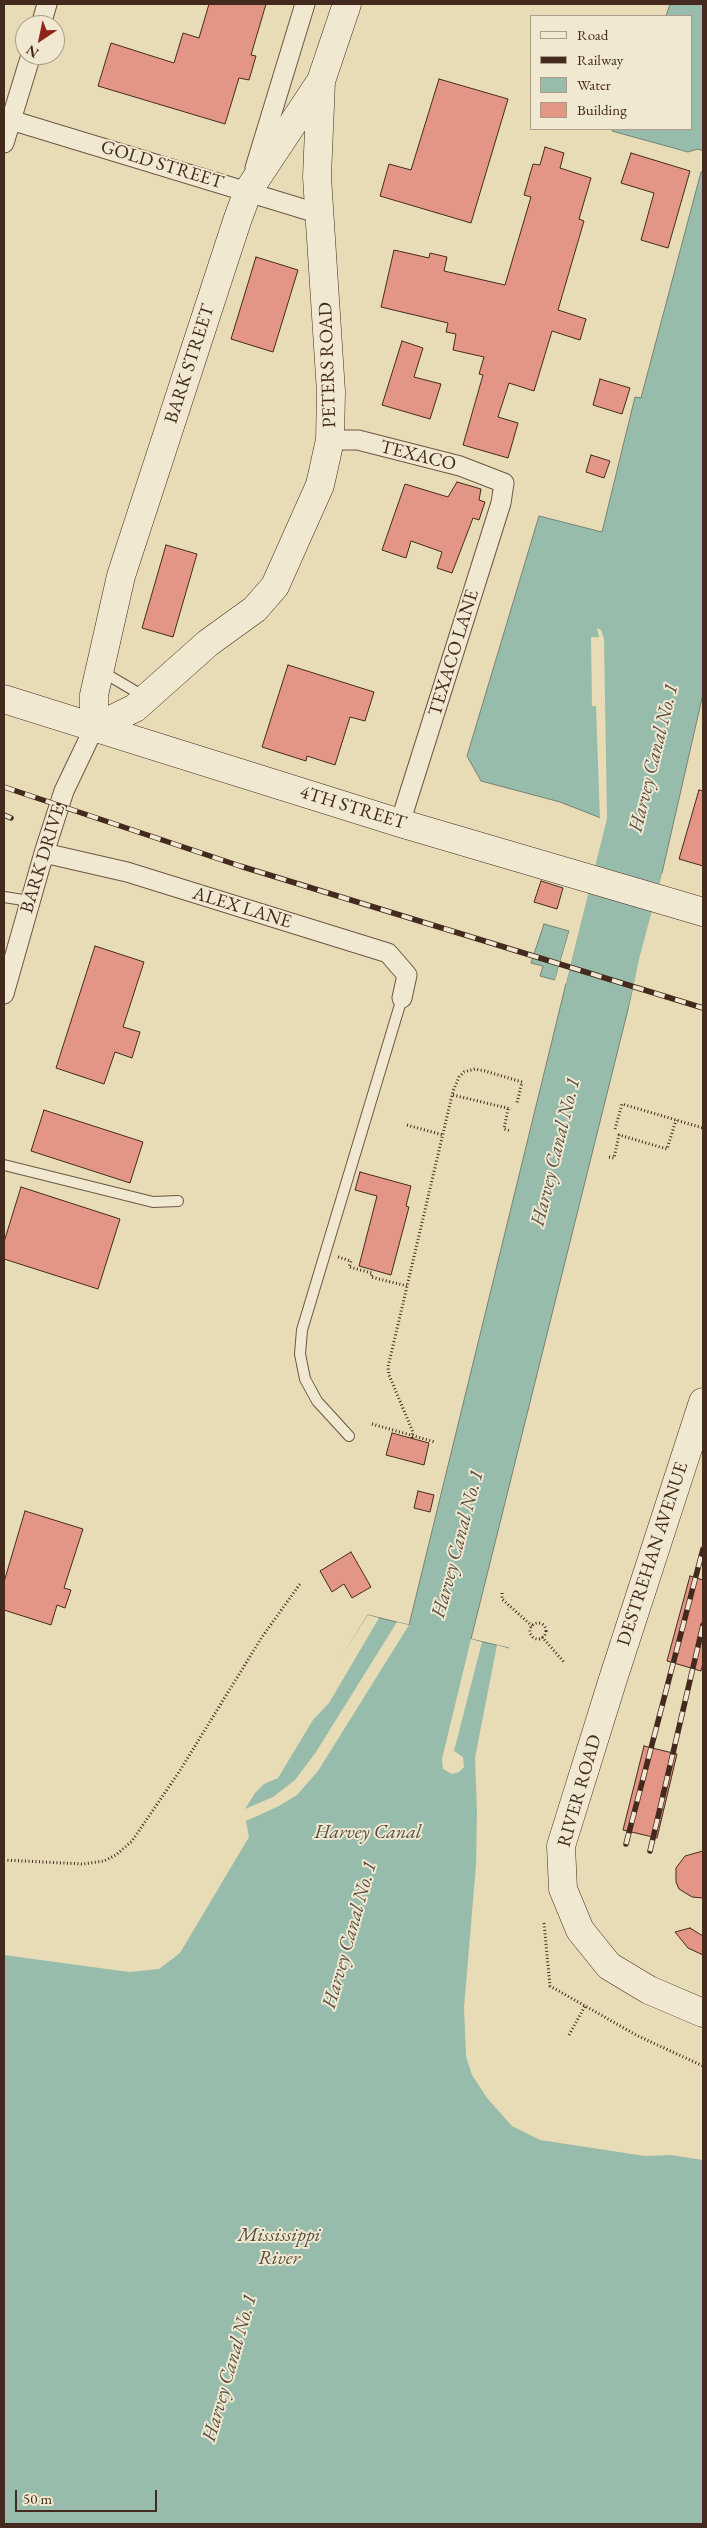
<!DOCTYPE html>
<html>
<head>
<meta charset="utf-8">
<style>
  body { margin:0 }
  #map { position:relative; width:707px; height:2528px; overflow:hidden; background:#e8dcb7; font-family:"EB Garamond",serif }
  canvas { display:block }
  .frame { position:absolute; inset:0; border:5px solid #442a1e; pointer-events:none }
  .legend { position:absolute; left:530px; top:15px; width:162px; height:115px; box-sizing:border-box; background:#f0e8d0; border:1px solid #ab9c89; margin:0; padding:6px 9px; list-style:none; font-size:15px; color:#442a1e }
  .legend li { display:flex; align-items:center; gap:10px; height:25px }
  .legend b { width:25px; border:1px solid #ab9c89 }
  .north { position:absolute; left:15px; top:15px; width:50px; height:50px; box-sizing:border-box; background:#f0e8d0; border:1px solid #ab9c89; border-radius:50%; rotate:214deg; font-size:14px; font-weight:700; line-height:20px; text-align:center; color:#442a1e }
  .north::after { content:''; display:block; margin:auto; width:18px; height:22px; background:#8f2418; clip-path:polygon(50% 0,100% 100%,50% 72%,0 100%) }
  .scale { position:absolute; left:15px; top:2490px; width:142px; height:22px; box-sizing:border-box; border:2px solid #442a1e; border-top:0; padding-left:6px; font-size:15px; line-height:18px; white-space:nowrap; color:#442a1e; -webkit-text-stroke:4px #f0e8d0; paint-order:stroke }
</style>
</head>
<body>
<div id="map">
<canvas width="707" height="2528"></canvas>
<div class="frame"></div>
<ul class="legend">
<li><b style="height:6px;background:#f0e8d0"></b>Road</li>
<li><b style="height:6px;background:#442a1e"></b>Railway</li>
<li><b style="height:14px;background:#97bcac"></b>Water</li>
<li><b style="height:14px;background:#e39686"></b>Building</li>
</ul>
<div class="north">N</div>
<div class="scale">50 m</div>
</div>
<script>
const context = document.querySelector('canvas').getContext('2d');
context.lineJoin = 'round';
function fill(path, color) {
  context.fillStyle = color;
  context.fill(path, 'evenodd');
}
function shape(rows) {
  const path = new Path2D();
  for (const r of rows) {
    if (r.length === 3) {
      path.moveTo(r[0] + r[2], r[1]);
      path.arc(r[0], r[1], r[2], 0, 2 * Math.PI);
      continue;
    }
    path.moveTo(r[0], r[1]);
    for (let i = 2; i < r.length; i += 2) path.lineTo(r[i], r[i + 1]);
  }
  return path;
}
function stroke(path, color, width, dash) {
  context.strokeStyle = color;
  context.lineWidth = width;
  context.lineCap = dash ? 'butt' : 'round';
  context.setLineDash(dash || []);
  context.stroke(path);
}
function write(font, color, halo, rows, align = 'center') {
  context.font = font + ' "EB Garamond",serif';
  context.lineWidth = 4;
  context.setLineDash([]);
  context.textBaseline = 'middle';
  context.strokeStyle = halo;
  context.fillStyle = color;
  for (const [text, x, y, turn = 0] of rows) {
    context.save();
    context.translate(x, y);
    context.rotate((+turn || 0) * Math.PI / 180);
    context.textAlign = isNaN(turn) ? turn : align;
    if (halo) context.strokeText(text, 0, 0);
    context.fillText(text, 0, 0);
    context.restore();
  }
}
const water = shape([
  [670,4,703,4,703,151,698,149,688,152,612,131,613,129,691,129,691,16,666,16,670,4],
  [703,170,703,694,662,873,471,1639,509,1648,486,1759,483,1987,489,2070,556,2130,622,2146,703,2152,703,2524,4,2524,4,1945,107,1966,161,1956,196,1907,246,1821,242,1797,269,1770,368,1615,409,1625,606,820,560,802,481,781,467,756,539,516,602,532,635,397,641,398,701,172,703,170],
  [544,924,569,931,555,980,540,976,543,966,531,963,544,924]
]);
const pier = shape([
  [597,628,601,630,604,639,607,819,566,984,564,983,604,821,600,820,596,706,592,706,591,637,599,637],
  [662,873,664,873,631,1009,629,1008,639,959],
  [570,929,571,932,557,981,555,980],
  [368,1615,379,1618,329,1703,313,1720,278,1778,264,1784,255,1793,245,1809,273,1797,295,1780,316,1752,397,1622,409,1625,318,1771,297,1795,279,1806,246,1821,249,1837,180,1953,159,1969,129,1972,4,1955,4,1943,42,1948,107,1963,160,1954,194,1906,243,1821,240,1796,267,1768],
  [471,1639,482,1642,454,1751,463,1757,464,1767,459,1772,452,1774,443,1769,442,1759],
  [497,1645,511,1649,488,1759,485,1987,491,2068,557,2128,622,2143,703,2149,703,2160,671,2155,645,2156,540,2140,512,2126,487,2098,472,2075,466,2056,464,2008,476,1865,477,1812,475,1758]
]);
const building = shape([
  [209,4,266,4,251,55,256,56,249,80,239,78,225,124,98,86,111,43,174,63,183,33,199,38,209,4],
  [439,79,508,99,471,223,380,196,389,164,411,170,439,79],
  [545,147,564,153,560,168,591,178,579,219,584,221,558,310,586,319,580,340,552,331,534,391,509,383,498,417,518,423,508,458,463,445,483,375,479,374,484,357,453,350,456,334,446,332,448,323,381,307,394,250,429,258,430,253,447,257,444,271,505,285,531,197,524,195,533,164,540,165,545,147],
  [631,153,690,171,668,248,641,240,654,193,621,183,631,153],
  [256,257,298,270,273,352,231,339,256,257],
  [402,341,423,348,414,377,441,384,430,419,382,405,402,341],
  [600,379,630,388,622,414,593,405,600,379],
  [591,455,610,461,604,478,586,472,591,455],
  [457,482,481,489,479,500,485,502,479,520,473,518,452,573,437,568,442,552,411,541,406,558,382,550,405,484,448,497,457,482],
  [166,545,197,554,173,637,142,628,166,545],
  [288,665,374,692,365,721,350,717,335,765,307,756,306,761,262,747,288,665],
  [699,790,703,791,703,866,679,859,699,790],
  [541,881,563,888,557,909,534,902,541,881],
  [95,946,144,962,123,1027,140,1032,132,1058,115,1052,104,1084,56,1068,95,946],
  [44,1110,143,1142,130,1183,31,1151,44,1110],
  [360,1172,411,1186,406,1206,409,1207,391,1275,359,1266,377,1196,355,1190,360,1172],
  [21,1187,120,1219,98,1289,4,1259,4,1242,21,1187],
  [392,1433,429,1443,424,1465,386,1455,392,1433],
  [418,1491,434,1495,430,1512,414,1508,418,1491],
  [25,1511,83,1529,64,1588,71,1590,65,1608,57,1605,51,1625,4,1610,4,1582,25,1511],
  [351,1552,371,1587,352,1598,344,1584,332,1592,320,1571,351,1552],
  [690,1576,703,1580,703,1663,701,1671,667,1661,690,1576],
  [644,1746,677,1754,657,1838,623,1830,644,1746],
  [703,1851,703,1898,692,1897,679,1889,676,1882,676,1868,685,1856,703,1851],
  [690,1928,703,1936,703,1955,688,1948,675,1932,690,1928]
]);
const path = shape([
  [453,1095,511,1109],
  [508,1109,504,1129,511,1131],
  [407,1125,443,1135],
  [615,1129,622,1104,703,1128],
  [609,1157,614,1158,619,1135,667,1149,676,1120],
  [338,1257,351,1261,349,1267,372,1273,371,1277,407,1286],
  [372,1424,435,1442],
  [412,1438,413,1432,389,1375,388,1367,453,1091,459,1077,464,1072,475,1069,485,1071,522,1082,517,1103],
  [502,1593,502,1599,532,1626],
  [538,1631,8],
  [542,1637,564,1662],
  [4,1860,83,1864,104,1861,116,1855,132,1841,179,1772,262,1637,300,1584],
  [544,1923,550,1986,638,2036,703,2066],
  [569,2035,585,2006]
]);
const lane = shape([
  [101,671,145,697],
  [4,897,30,901],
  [4,1165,153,1202,178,1201],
  [349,1436,317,1401,305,1379,300,1354,302,1330,402,998]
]);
const street = shape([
  [41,25,47,4],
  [4,118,320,214],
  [4,143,31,55],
  [255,168,305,4],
  [330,440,358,440,460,466,504,483,501,503,400,823],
  [44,853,127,872,388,953,407,975,402,998],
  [4,994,44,853,64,791,94,728]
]);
const secondary = shape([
  [321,81,317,177,331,392,330,440,320,485,275,586,255,609,208,643,135,708,94,728,94,695,121,576,237,221,248,191,321,81,347,4],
  [4,699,400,823,703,912],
  [703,1402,613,1679,561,1846,563,1889,580,1930,609,1966,649,1990,703,2013]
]);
const rail = shape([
  [4,787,240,866,703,1008],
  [4,815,11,818],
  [626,1844,703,1549],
  [650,1851,703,1625]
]);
const streetNames = [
  ["GOLD STREET",162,165,17],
  ["BARK STREET",190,364,-72],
  ["PETERS ROAD",328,365,-92],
  ["TEXACO",418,456,14],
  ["TEXACO LANE",454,653,-73],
  ["4TH STREET",353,808,17],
  ["BARK DRIVE",43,859,-73],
  ["ALEX LANE",242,908,17],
  ["DESTREHAN AVENUE",653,1554,-72],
  ["RIVER ROAD",580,1791,-74]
];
const waterNames = [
  ["Harvey Canal No. 1",654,758,-76],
  ["Harvey Canal No. 1",556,1152,-76],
  ["Harvey Canal No. 1",458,1544,-75],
  ["Harvey Canal",368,1833],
  ["Harvey Canal No. 1",350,1935,-74],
  ["Mississippi",279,2236],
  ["River",279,2259],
  ["Harvey Canal No. 1",230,2368,-74]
];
fill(water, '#97bcac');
stroke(water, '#768273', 1);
fill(pier, '#e8dcb7');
fill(building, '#e39686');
stroke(building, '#442a1e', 1);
stroke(lane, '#6d5644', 12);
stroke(street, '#6d5644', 21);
stroke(secondary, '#442a1e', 29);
stroke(path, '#442a1e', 3, [1, 2.5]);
stroke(lane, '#f0e8d0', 10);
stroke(street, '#f0e8d0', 19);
stroke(secondary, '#f0e8d0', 28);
stroke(rail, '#442a1e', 5.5);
stroke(rail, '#f0e8d0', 4, [11]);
write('19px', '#442a1e', '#f0e8d0', streetNames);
write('italic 20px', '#594e42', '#f0e8d0', waterNames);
</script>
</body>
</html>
